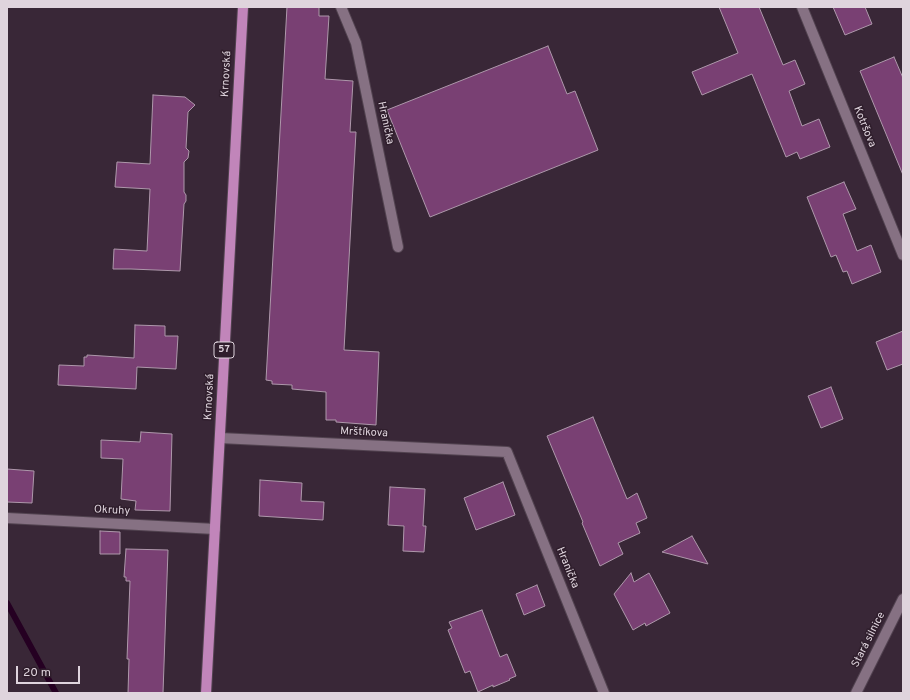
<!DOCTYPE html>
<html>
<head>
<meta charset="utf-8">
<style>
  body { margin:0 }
  #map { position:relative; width:910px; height:700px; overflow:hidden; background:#392737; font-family:Overpass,sans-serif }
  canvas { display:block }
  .frame { position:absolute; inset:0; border:8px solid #dfd4dd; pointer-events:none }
  .scale { position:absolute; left:16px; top:666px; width:64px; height:18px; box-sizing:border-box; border:2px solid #dfd4dd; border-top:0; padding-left:5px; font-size:12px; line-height:14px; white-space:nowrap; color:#dfd4dd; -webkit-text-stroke:3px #2f1e2c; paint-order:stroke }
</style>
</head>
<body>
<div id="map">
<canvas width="910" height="700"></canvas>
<div class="frame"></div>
<div class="scale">20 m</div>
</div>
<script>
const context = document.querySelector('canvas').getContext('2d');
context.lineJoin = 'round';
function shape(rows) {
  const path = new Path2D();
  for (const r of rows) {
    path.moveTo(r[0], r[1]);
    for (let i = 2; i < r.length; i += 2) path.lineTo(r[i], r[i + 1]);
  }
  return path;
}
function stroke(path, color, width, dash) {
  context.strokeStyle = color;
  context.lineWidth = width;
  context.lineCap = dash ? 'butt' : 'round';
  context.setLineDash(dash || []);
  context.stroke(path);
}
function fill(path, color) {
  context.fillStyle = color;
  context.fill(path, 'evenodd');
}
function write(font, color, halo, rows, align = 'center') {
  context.font = font + ' Overpass,sans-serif';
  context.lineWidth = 3;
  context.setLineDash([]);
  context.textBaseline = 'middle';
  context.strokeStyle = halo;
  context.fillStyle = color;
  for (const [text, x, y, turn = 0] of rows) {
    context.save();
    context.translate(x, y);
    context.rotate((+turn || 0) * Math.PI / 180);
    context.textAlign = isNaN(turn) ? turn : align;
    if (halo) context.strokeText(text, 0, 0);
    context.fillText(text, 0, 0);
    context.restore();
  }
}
const stream = shape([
  [7,603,56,693]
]);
const building = shape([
  [287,7,319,7,319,16,329,16,325,79,353,81,350,132,356,132,344,350,379,352,376,425,336,422,336,420,326,420,326,392,292,389,292,385,272,384,272,381,266,380,287,7],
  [719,7,759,7,783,65,795,60,805,84,789,91,802,126,819,119,830,147,800,159,797,152,786,157,752,74,702,95,692,72,738,53,719,7],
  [833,7,865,7,872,24,845,35,833,7],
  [548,46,567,94,575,91,598,150,430,217,387,110,548,46],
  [894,57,903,78,903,175,860,71,894,57],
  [153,95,185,97,195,105,188,112,186,148,189,151,188,158,184,162,184,192,186,195,186,201,184,204,180,271,131,269,113,269,114,249,147,251,150,189,115,187,117,162,150,164,153,95],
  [844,182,856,209,843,214,857,251,871,245,881,272,852,284,847,271,843,272,836,255,831,257,807,197,844,182],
  [135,325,165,326,165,336,178,336,176,369,137,367,136,389,58,385,59,365,84,366,84,357,87,357,87,355,134,358,135,325],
  [903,331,903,364,887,370,876,342,903,331],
  [831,387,843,419,821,428,808,396,831,387],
  [593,417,627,499,637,493,647,518,636,523,640,533,618,543,623,554,600,566,582,523,583,522,547,436,593,417],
  [141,432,172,434,170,511,135,510,136,501,121,499,123,459,101,458,101,440,140,442,141,432],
  [7,469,34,471,32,503,7,502,7,469],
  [260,480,302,483,301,501,324,502,323,520,259,516,260,480],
  [503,482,515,515,476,530,464,498,503,482],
  [390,487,425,489,423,526,426,526,424,552,403,551,404,526,388,525,390,487],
  [100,531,120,532,120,554,100,554,100,531],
  [692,536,708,564,662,552,692,536],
  [126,549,168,550,163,693,128,693,129,659,127,659,130,581,126,581,126,577,124,577,126,549],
  [631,573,634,582,649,573,670,613,646,626,645,623,633,630,614,594,631,573],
  [537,585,545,606,524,615,516,594,537,585],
  [482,610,500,657,507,654,516,676,509,679,510,680,493,687,493,685,478,692,470,671,465,673,448,630,452,628,449,622,482,610]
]);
const minor = shape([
  [341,7,356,43,398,247],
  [802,7,903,255],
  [220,438,507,452,604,693],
  [7,518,215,529],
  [856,693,903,599]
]);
const major = shape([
  [206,693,243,7]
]);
const shields = [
  [224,350,20]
];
const shieldNames = [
  ["57",224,350]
];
const streetNames = [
  ["Krnovská",227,74,-87],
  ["Hranička",385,123,78],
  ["Kotršova",864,127,68],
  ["Krnovská",210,397,-87],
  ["Mrštíkova",364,433,3],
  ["Okruhy",112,511,3],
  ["Hranička",567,568,68],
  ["Stará silnice",869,640,-63]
];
stroke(stream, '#250022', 6);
fill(building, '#794073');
stroke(building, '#ae98ab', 1);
stroke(minor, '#524350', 12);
stroke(major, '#524350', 12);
stroke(minor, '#867183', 10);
stroke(major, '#c185ba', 10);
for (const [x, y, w] of shields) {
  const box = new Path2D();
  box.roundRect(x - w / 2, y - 8, w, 16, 3);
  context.fillStyle = '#2f1e2c';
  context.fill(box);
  stroke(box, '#dfd4dd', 1);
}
write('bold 10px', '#dfd4dd', null, shieldNames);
write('11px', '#dfd4dd', '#2f1e2c', streetNames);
</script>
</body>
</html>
